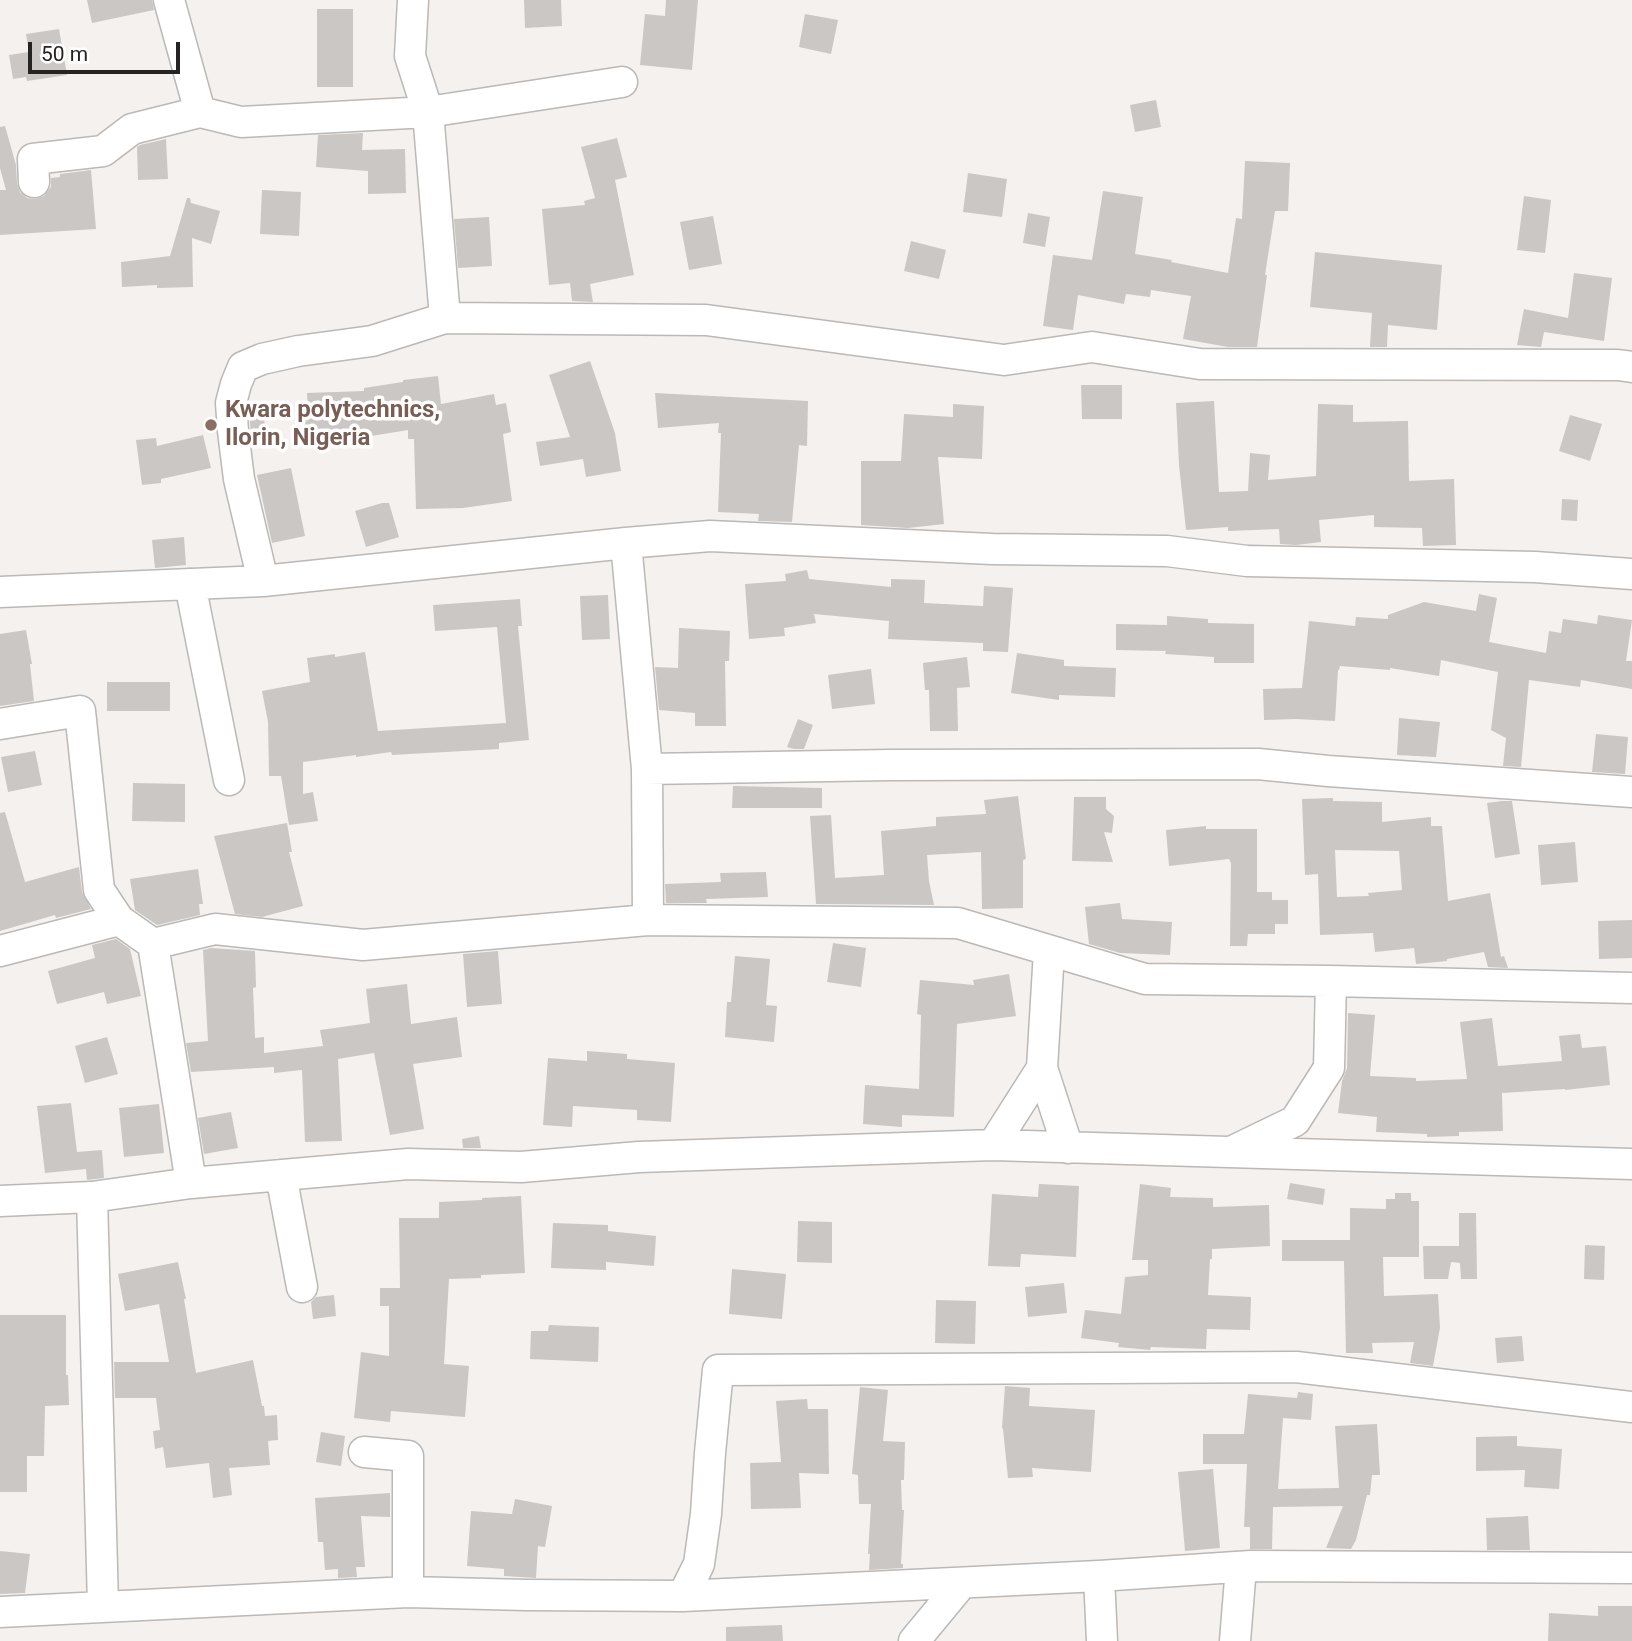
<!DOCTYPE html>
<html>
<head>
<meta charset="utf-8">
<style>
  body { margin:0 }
  #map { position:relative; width:1632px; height:1641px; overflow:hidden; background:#f5f1ee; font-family:Roboto,sans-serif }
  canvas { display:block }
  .scale { position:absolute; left:28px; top:42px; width:152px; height:32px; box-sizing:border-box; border:4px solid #252423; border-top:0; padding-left:9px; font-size:21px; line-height:24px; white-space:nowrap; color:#252423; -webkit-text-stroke:5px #fff; paint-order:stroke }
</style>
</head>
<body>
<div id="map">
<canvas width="1632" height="1641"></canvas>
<div class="scale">50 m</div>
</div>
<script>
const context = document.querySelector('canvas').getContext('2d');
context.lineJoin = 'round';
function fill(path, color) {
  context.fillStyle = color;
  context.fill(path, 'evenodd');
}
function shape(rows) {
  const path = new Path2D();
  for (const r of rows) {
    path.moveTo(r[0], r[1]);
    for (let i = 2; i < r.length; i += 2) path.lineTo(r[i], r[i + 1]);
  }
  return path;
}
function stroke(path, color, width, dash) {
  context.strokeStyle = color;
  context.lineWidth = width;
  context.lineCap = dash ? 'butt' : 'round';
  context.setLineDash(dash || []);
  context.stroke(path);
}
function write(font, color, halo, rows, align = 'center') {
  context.font = font + ' Roboto,sans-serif';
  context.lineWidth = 7;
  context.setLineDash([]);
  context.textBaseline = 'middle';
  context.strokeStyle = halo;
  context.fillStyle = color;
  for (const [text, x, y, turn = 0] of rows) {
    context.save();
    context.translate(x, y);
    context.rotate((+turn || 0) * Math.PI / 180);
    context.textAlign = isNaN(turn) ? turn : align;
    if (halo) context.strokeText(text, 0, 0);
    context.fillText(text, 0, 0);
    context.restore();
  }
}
const building = shape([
  [87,0,152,0,154,10,92,23],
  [524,0,561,0,562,26,525,28],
  [666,0,698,0,692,70,640,65,645,14,665,16],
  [317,9,353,9,353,87,317,87],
  [805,14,838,20,831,54,799,47],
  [59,29,67,75,27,81,26,77,13,79,9,55,29,52,26,34],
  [1156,100,1161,127,1135,132,1130,105],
  [5,126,16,165,17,183,20,192,27,198,35,199,44,196,51,187,51,178,60,177,60,174,91,170,96,229,0,235,0,190,6,190,0,168,0,127],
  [363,133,362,150,405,149,406,193,368,194,368,171,316,167,318,135],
  [617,138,627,177,615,180,634,275,590,284,593,302,572,301,570,283,549,285,542,209,585,205,584,201,595,198,581,147],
  [166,139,168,179,138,180,137,147,140,145],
  [1245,161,1290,163,1288,211,1275,211,1265,275,1267,275,1257,347,1228,347,1183,339,1191,296,1151,290,1150,297,1126,294,1124,304,1078,295,1073,330,1043,326,1053,255,1092,260,1103,191,1143,197,1135,254,1172,260,1171,262,1228,273,1236,218,1242,219],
  [968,173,1007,179,1002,217,963,212],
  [262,190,301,192,299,236,260,234],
  [1524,196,1551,200,1545,253,1517,250],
  [187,198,190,198,191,203,220,211,211,244,192,238,193,287,157,288,157,285,122,287,121,262,170,256],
  [1028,213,1050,217,1045,247,1023,243],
  [713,216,722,264,689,270,680,222],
  [489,217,492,266,458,268,454,219],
  [911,241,946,250,939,279,904,271],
  [1315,252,1442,265,1437,330,1388,325,1387,347,1370,347,1372,313,1310,307],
  [1574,273,1612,278,1604,341,1544,332,1541,347,1517,345,1524,309,1568,318],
  [590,361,615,433,621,471,586,477,583,459,540,466,536,442,570,437,549,375],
  [438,376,441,404,494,394,496,405,506,403,511,432,503,434,512,501,463,508,416,509,414,439,408,439,408,430,347,440,347,446,304,448,303,411,308,410,307,393,364,391,364,388,403,382,403,380],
  [1081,385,1122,385,1122,419,1082,419],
  [655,393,808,401,807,446,799,445,792,522,758,521,759,514,718,512,721,433,718,433,719,423,658,428],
  [1214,401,1219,492,1248,491,1250,453,1270,455,1268,480,1316,476,1318,404,1353,405,1353,422,1408,421,1409,481,1454,479,1456,545,1423,546,1422,528,1374,527,1374,515,1319,520,1321,542,1296,545,1280,544,1279,529,1228,531,1228,527,1186,530,1179,465,1176,403],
  [953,404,984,406,982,459,938,457,944,524,908,528,861,525,861,461,901,461,904,414,953,417],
  [249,409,264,409,265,434,251,435],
  [1570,415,1602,424,1590,461,1559,451],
  [203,435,211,468,161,479,161,483,142,485,136,440,156,438,157,446],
  [291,468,305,536,272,543,257,475],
  [1562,499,1578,500,1577,521,1561,520],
  [382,503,389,503,399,537,366,547,355,511],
  [184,537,186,565,155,568,152,540],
  [807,570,809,579,891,587,891,579,925,580,924,603,983,606,984,586,1013,588,1008,652,983,651,983,643,888,639,889,621,814,614,816,623,784,628,785,636,749,639,745,584,786,581,785,574],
  [1479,594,1497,598,1489,642,1546,653,1549,631,1561,633,1563,619,1597,624,1598,615,1632,620,1626,661,1632,661,1632,689,1581,680,1580,687,1529,680,1521,767,1503,766,1506,738,1491,730,1498,672,1441,660,1439,676,1390,668,1390,670,1340,666,1339,670,1338,670,1335,721,1296,719,1264,720,1263,689,1302,688,1309,621,1355,626,1356,617,1388,619,1388,615,1424,602,1476,611],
  [608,595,610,639,582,640,580,596],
  [520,599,522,626,518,626,529,740,499,743,499,749,392,755,391,752,356,757,356,755,303,762,303,794,313,792,318,821,289,825,281,776,269,776,268,722,262,691,310,682,307,658,335,654,335,657,365,652,378,731,506,723,497,627,435,631,433,605],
  [1167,616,1208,619,1208,623,1254,624,1254,663,1214,663,1214,657,1165,654,1166,651,1116,650,1116,624,1167,625],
  [679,628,730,631,729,661,725,661,726,726,695,726,695,713,659,710,655,667,678,668],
  [26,630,32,664,30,664,34,701,0,706,0,634],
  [1017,653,1064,660,1064,666,1116,668,1115,697,1059,695,1059,700,1011,693],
  [967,657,970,687,957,688,958,731,930,731,929,690,925,690,923,663],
  [871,669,875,704,832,709,828,675],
  [107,682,170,682,170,711,107,711],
  [1399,718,1440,722,1436,757,1397,755],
  [798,719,813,725,804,749,794,749,787,747],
  [1596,734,1628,737,1625,774,1592,772],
  [35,751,42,785,8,792,1,757],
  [133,783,185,784,185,822,132,821],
  [733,786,822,788,822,808,732,808],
  [1018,796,1026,859,1023,860,1023,908,982,909,981,852,927,855,929,881,934,905,816,904,810,816,831,815,835,878,884,875,881,831,936,826,936,817,986,814,984,800],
  [1074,797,1106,797,1106,809,1114,816,1112,833,1104,832,1113,862,1072,861],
  [1333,798,1333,801,1382,802,1382,822,1431,817,1431,826,1442,826,1448,901,1490,893,1501,957,1504,956,1508,968,1488,967,1484,952,1447,959,1447,961,1416,964,1414,948,1375,952,1373,933,1320,935,1318,874,1305,875,1302,799],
  [1335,850,1399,851,1402,890,1368,893,1369,896,1337,897],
  [1502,801,1512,801,1520,854,1495,858,1487,803],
  [5,812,25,882,79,867,82,892,91,909,56,918,55,915,0,931,0,813],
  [287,823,292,852,289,852,303,906,262,917,235,914,214,836],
  [1206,826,1206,829,1257,829,1257,892,1272,892,1272,900,1288,900,1288,924,1275,924,1275,934,1248,934,1247,946,1230,946,1231,863,1229,859,1169,866,1166,830],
  [1575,842,1578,882,1541,885,1538,845],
  [198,869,203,904,199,904,200,915,157,925,135,910,130,879],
  [766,872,768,897,706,899,707,903,666,903,665,884,721,882,720,873],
  [1120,903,1122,919,1172,922,1170,955,1120,953,1089,944,1085,907],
  [1632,920,1632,958,1599,959,1598,921],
  [116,939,130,949,141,996,107,1004,104,992,57,1004,48,971,95,958,92,945],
  [833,943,866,948,861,987,827,982],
  [211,948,255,951,256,987,253,988,255,1038,264,1037,264,1053,323,1046,320,1030,370,1023,366,989,407,984,411,1024,457,1017,462,1057,413,1064,424,1129,390,1135,374,1053,338,1059,342,1141,305,1142,302,1070,274,1073,274,1067,191,1072,186,1043,208,1041,203,950],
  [498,951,502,1004,467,1007,463,954],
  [735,956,770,959,766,1005,777,1006,774,1042,725,1037,727,1002,731,1002],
  [1009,974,1016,1016,957,1024,954,1117,902,1115,902,1127,863,1124,865,1085,919,1089,921,1015,917,1014,920,980,974,985,973,980],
  [1348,1013,1375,1015,1370,1076,1416,1078,1416,1081,1467,1079,1460,1022,1492,1018,1498,1066,1562,1061,1559,1036,1580,1034,1582,1048,1606,1046,1610,1085,1565,1090,1565,1089,1502,1093,1503,1131,1459,1132,1459,1136,1427,1137,1427,1134,1376,1132,1377,1117,1338,1113,1342,1081,1347,1068],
  [107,1037,118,1074,85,1083,75,1046],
  [587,1051,627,1054,627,1059,675,1063,671,1122,637,1120,637,1110,573,1106,572,1127,543,1125,548,1058,587,1061],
  [71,1103,77,1152,102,1150,104,1178,87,1180,86,1169,45,1173,37,1106],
  [159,1104,164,1153,124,1157,119,1108],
  [231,1112,238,1148,204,1154,198,1118],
  [479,1136,481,1148,463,1148,462,1139],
  [1290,1183,1325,1189,1323,1205,1287,1199],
  [1039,1184,1079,1186,1076,1257,1021,1254,1020,1267,988,1266,992,1194,1038,1197],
  [1140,1184,1171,1188,1170,1197,1213,1198,1213,1207,1269,1205,1270,1246,1212,1249,1212,1259,1210,1259,1208,1295,1251,1297,1250,1330,1207,1329,1206,1349,1151,1347,1150,1350,1118,1347,1119,1343,1081,1338,1085,1310,1121,1314,1125,1277,1148,1275,1148,1260,1132,1260],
  [1395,1193,1411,1193,1411,1201,1419,1201,1419,1257,1383,1257,1384,1296,1438,1294,1440,1328,1433,1366,1410,1363,1414,1342,1372,1343,1373,1353,1346,1353,1344,1261,1282,1261,1282,1240,1350,1240,1350,1208,1386,1209,1386,1199,1395,1199],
  [521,1196,525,1273,481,1275,481,1278,449,1279,444,1364,469,1366,465,1417,391,1411,390,1422,354,1418,361,1352,389,1356,389,1306,380,1306,380,1288,400,1288,399,1218,439,1218,439,1202,482,1200,482,1198],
  [1459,1213,1476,1213,1477,1279,1461,1279,1460,1263,1451,1262,1448,1279,1424,1279,1423,1246,1459,1246],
  [798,1221,832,1222,832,1263,797,1262],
  [553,1223,608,1225,608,1231,656,1236,654,1266,606,1262,606,1270,551,1268],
  [1585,1245,1605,1246,1604,1280,1584,1279],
  [178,1262,186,1299,184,1299,196,1373,253,1360,262,1406,264,1406,265,1416,277,1415,278,1440,268,1441,270,1465,229,1468,232,1495,213,1498,209,1463,166,1468,163,1447,155,1449,153,1431,160,1430,156,1398,115,1398,114,1362,169,1362,159,1304,125,1311,118,1274],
  [732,1269,786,1274,782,1319,729,1314],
  [1064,1283,1067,1313,1028,1317,1025,1287],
  [334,1295,336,1316,313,1319,311,1302,316,1297],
  [936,1300,976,1301,975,1344,935,1343],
  [0,1315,66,1315,66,1375,68,1375,69,1405,45,1406,44,1456,27,1456,27,1492,0,1492],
  [549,1325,599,1327,598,1362,530,1359,531,1331,548,1331],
  [1522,1336,1524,1361,1497,1363,1495,1338],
  [1005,1386,1030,1388,1029,1406,1095,1410,1091,1472,1032,1468,1033,1477,1008,1478,1003,1429,1002,1428],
  [860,1387,888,1390,883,1441,905,1442,904,1480,901,1480,902,1510,904,1510,901,1564,903,1564,903,1568,869,1570,870,1554,868,1554,871,1504,859,1504,858,1475,852,1474],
  [1298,1392,1313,1394,1311,1420,1283,1418,1278,1489,1339,1488,1335,1426,1377,1424,1380,1475,1372,1475,1370,1495,1367,1495,1356,1540,1351,1549,1326,1548,1343,1506,1273,1507,1272,1549,1250,1549,1250,1527,1244,1527,1247,1464,1203,1464,1203,1434,1244,1434,1248,1394,1297,1398],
  [807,1399,808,1409,828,1409,829,1474,799,1473,801,1508,751,1509,750,1463,781,1462,776,1401],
  [321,1432,345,1436,341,1466,316,1462],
  [1517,1436,1517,1446,1562,1449,1559,1489,1524,1487,1525,1470,1476,1471,1476,1437],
  [1213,1469,1220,1548,1185,1551,1178,1472],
  [390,1493,390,1517,361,1516,365,1567,356,1567,357,1577,338,1578,338,1569,325,1570,323,1542,318,1542,315,1498],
  [515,1499,552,1506,545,1547,538,1546,536,1578,504,1576,504,1569,467,1566,471,1511,512,1514],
  [1528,1516,1530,1550,1487,1550,1486,1518],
  [0,1551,30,1554,25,1593,0,1594],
  [1598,1606,1632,1606,1632,1641,1548,1641,1549,1613,1598,1616],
  [782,1625,783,1641,726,1641,726,1627]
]);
const minor = shape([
  [169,0,200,112],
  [413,0,410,56,428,112,445,318],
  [34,182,33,159,103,151,132,129,200,112,241,122,428,112,622,82],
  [626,543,647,769,890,765,1258,764,1328,771,1632,792],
  [263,581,239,479,233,431,231,403,236,384,243,367,262,359,298,351,372,341,445,318,706,320,1004,360,1092,347,1200,364,1618,365,1632,367],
  [190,584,229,780],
  [0,592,263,581,626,543,710,536,992,549,1167,551,1247,561,1535,567,1632,574],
  [0,724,80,711,99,890,119,920,153,944,215,929,363,945,648,920,958,923,1145,979,1331,981],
  [647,769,648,920],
  [153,944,191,1183],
  [0,951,119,920],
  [1042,1068,1068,1148],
  [993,1145,1042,1068,1049,951],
  [1235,1150,1295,1121,1329,1068,1331,981,1632,988],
  [281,1175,302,1287],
  [92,1197,103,1605],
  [0,1201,92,1197,191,1183,408,1164,521,1167,639,1157,993,1145,1632,1164],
  [364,1452,408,1456,408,1592],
  [1099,1576,1102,1641],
  [683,1596,699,1564,706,1514,710,1453,718,1370,1296,1367,1632,1407],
  [0,1612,408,1592,526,1595,683,1596,1099,1576,1251,1566,1632,1568],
  [914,1641,962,1583],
  [1235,1641,1241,1567]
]);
const markers = [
  [211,425,7,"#8d6e63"]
];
const educationNames = [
  ["Kwara polytechnics,",225,411],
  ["Ilorin, Nigeria",225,439]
];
fill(building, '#cbc7c5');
stroke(minor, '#bbb8b5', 33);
stroke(minor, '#fff', 30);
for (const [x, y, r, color] of markers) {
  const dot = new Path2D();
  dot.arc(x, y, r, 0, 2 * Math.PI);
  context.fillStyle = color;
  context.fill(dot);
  stroke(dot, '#fff', 2.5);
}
write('bold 24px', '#785e54', '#fff', educationNames, 'left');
</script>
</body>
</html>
